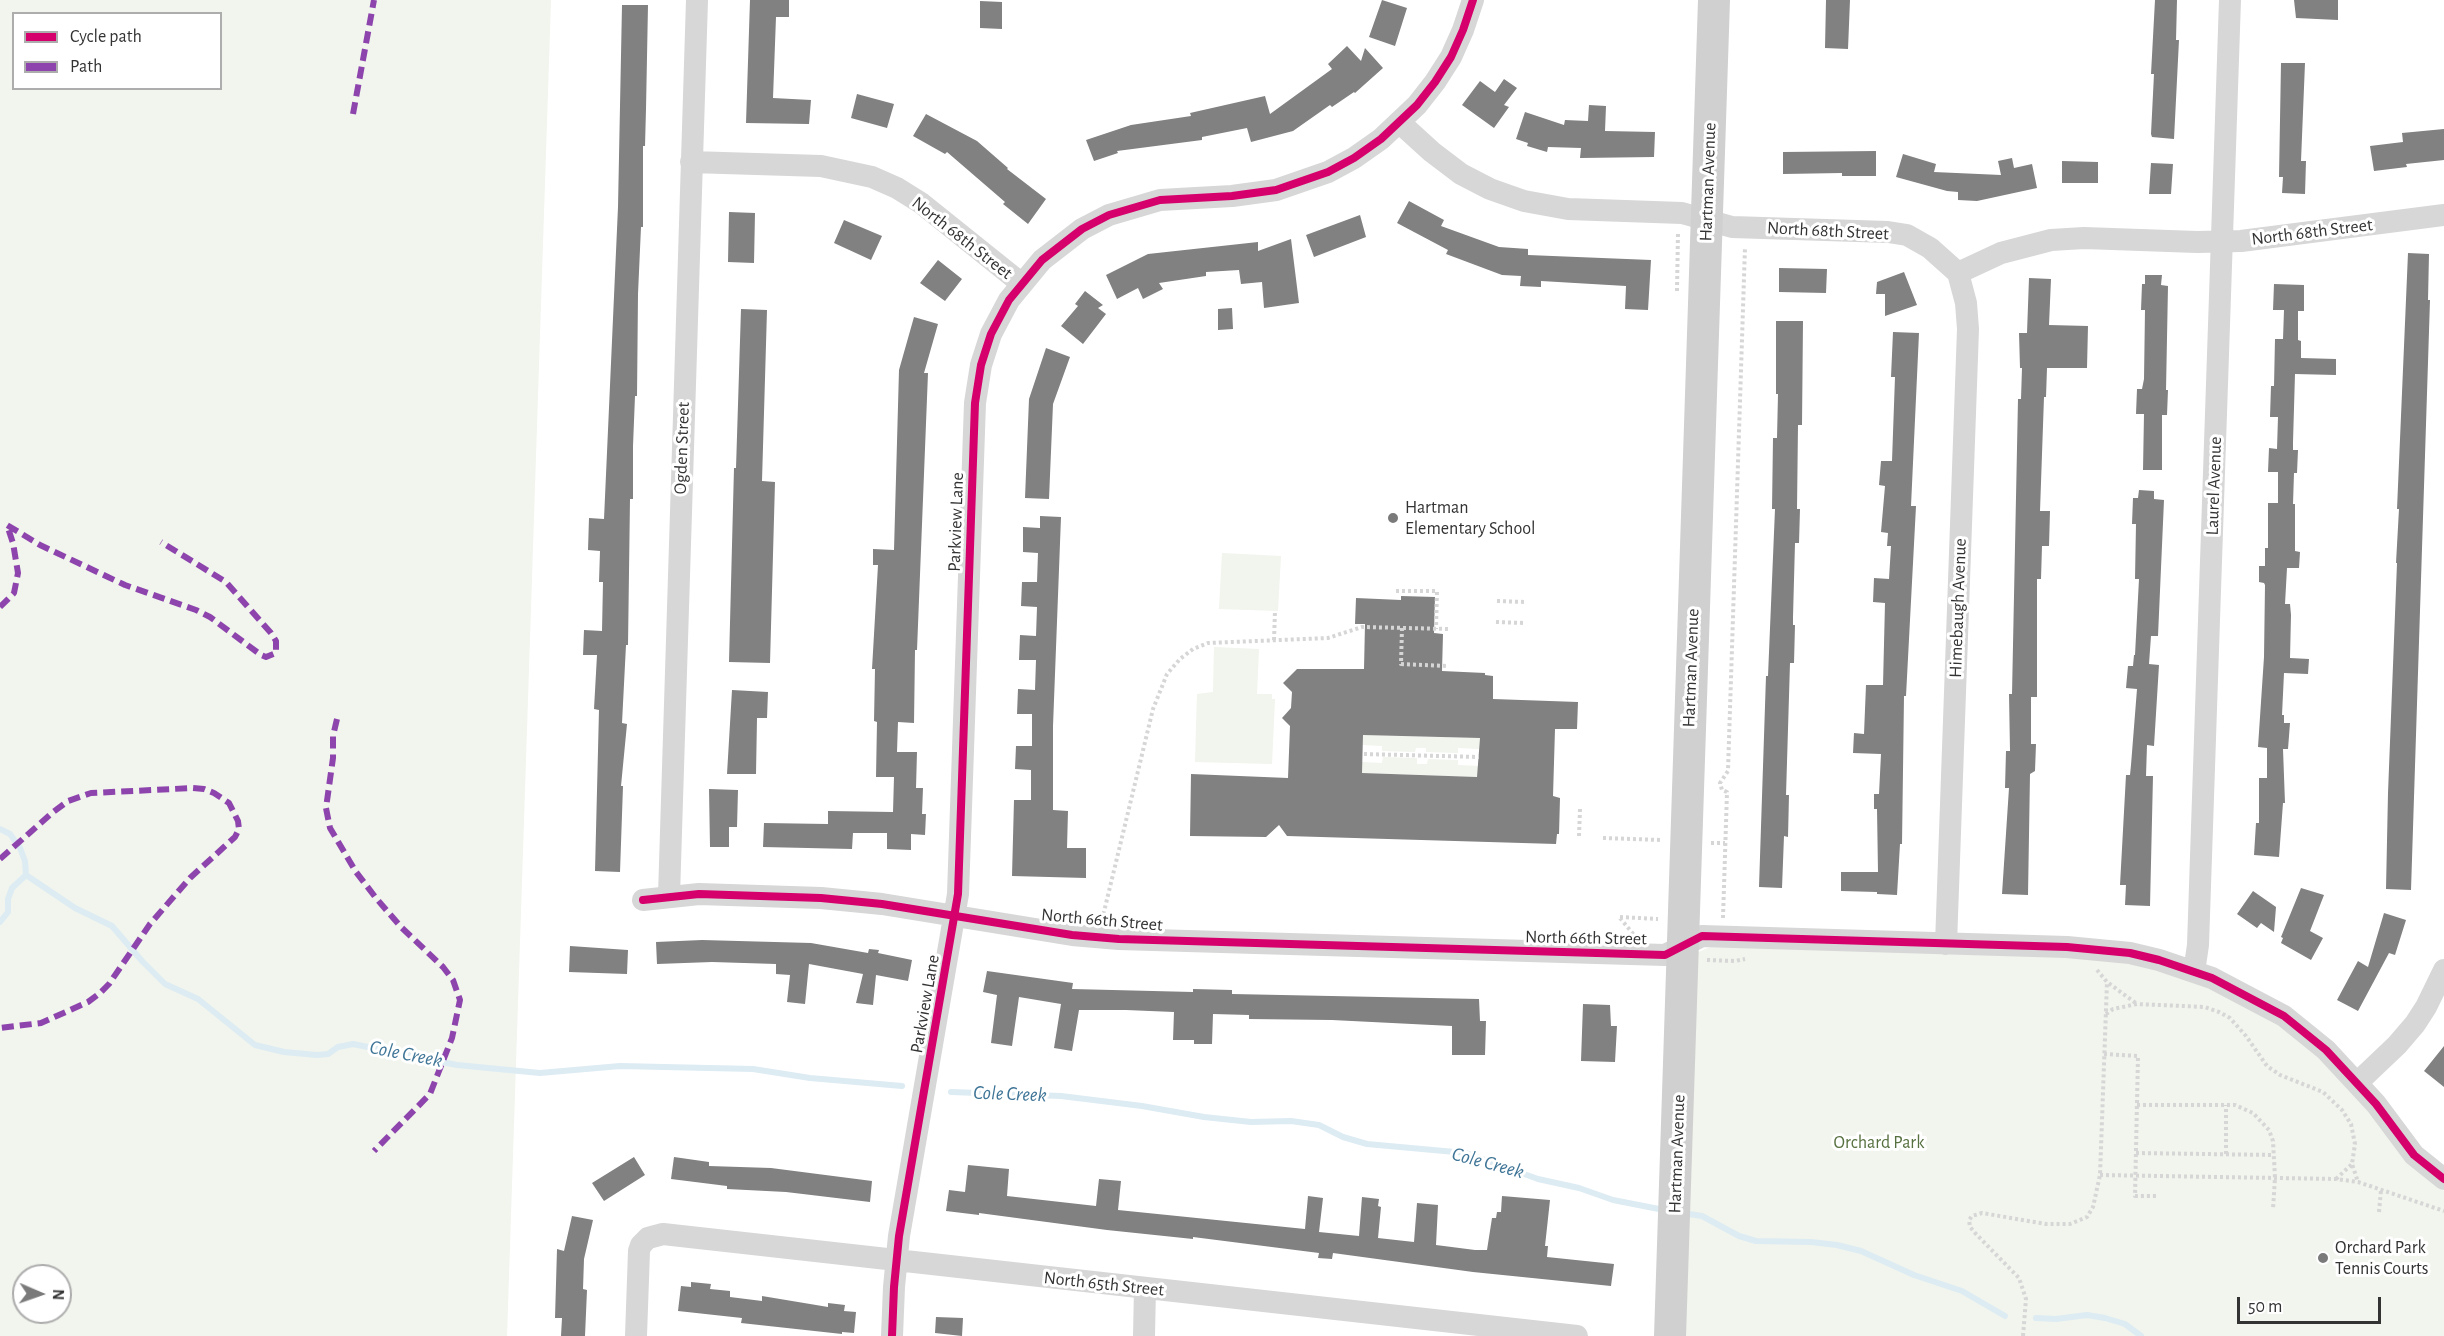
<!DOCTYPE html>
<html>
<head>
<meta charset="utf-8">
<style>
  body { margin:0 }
  #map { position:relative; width:2444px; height:1336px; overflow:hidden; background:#fff; font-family:"Alegreya Sans",sans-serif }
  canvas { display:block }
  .legend { position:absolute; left:12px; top:12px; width:210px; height:78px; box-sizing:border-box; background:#fff; border:2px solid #adadad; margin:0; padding:8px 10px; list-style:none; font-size:18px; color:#333 }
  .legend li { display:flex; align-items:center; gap:12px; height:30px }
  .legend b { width:30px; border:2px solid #adadad }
  .north { position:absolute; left:12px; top:1264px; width:60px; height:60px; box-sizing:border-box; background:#fff; border:2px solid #adadad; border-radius:50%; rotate:92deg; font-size:16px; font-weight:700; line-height:24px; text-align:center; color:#333 }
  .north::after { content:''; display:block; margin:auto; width:21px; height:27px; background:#7a7a7a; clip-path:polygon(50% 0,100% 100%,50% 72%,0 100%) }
  .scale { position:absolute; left:2237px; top:1297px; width:144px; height:27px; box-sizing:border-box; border:3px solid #333; border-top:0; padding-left:8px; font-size:18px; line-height:21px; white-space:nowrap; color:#333; -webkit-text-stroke:4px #fff; paint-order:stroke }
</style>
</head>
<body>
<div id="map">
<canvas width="2444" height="1336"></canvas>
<ul class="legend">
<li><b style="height:8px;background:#d6006c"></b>Cycle path</li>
<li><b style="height:8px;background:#8e44ad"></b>Path</li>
</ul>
<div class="north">N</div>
<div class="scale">50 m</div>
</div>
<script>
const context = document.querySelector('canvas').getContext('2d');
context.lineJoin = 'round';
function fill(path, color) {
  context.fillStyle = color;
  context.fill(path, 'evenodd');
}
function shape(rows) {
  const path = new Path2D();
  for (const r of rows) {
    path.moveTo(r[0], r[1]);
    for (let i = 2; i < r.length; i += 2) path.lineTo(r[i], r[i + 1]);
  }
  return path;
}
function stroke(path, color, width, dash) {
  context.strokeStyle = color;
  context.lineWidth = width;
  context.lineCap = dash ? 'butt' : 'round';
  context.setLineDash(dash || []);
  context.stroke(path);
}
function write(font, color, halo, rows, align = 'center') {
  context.font = font + ' "Alegreya Sans",sans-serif';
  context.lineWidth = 6;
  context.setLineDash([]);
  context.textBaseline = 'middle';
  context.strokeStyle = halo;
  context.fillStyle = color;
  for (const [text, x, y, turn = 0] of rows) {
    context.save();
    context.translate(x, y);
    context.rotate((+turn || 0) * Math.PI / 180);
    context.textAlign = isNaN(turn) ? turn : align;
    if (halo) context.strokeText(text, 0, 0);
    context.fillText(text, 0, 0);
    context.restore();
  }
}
const green = shape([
  [0,0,551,0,507,1336,0,1336],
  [14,14,220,14,220,88,14,88],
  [24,1276,60,1276,60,1312,24,1312],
  [1222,553,1281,556,1278,611,1219,609],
  [1214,647,1259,649,1257,694,1272,694,1272,699,1275,699,1272,764,1195,762,1197,694,1213,692],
  [1363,735,1480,738,1479,749,1458,748,1458,753,1426,752,1426,748,1416,748,1415,752,1382,751,1382,746,1363,745],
  [1383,757,1417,758,1417,764,1427,764,1428,759,1458,760,1458,765,1478,766,1478,777,1362,773,1362,762,1382,763],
  [1713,946,2049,956,2131,963,2190,980,2253,1008,2307,1045,2438,1187,2444,1191,2444,1336,1680,1336,1696,953]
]);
const stream = shape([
  [0,829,10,834,20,848,25,861,26,875,75,908,112,926,142,961,165,984,198,999,255,1045,284,1052,317,1055,328,1054,338,1047,353,1044,457,1065,540,1073,620,1066,753,1069,810,1078,902,1086],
  [0,922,8,912,8,899,12,888,26,875],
  [951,1092,1061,1096,1142,1106,1204,1117,1251,1122,1291,1121,1319,1125,1343,1137,1367,1144,1466,1153,1538,1179,1579,1188,1613,1200,1664,1210],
  [1683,1213,1702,1216,1739,1236,1756,1241,1811,1242,1837,1245,1861,1251,1914,1275,1962,1291,2005,1316],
  [2036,1318,2056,1319,2087,1315,2105,1318,2125,1324,2141,1336]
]);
const building = shape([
  [750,0,789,0,789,17,776,17,773,98,811,100,809,124,746,123],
  [1382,0,1407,8,1395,46,1369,37],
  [1826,0,1850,0,1848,49,1825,48],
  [2155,0,2177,0,2176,40,2179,40,2174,139,2152,137,2151,134,2154,74,2151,74],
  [2294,0,2338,0,2338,20,2296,18],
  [980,1,1002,2,1002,29,980,28],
  [622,5,648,5,646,109,645,146,643,146,643,227,641,227,638,294,637,396,635,396,633,446,633,499,630,499,628,645,626,645,622,723,627,724,621,786,623,786,620,872,595,871,599,710,594,709,597,655,583,655,584,630,602,631,603,582,599,582,600,551,588,550,589,518,604,519,618,207],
  [1347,46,1361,61,1365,48,1383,68,1355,93,1354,92,1332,107,1330,105,1293,131,1251,142,1247,128,1202,137,1202,140,1117,151,1118,153,1094,161,1086,140,1131,125,1191,116,1190,113,1265,96,1270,114,1332,69,1328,64],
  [2281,63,2305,63,2301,161,2306,161,2305,194,2282,193,2283,177,2279,177],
  [1504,79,1517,88,1504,105,1509,107,1494,128,1462,105,1480,81,1495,92],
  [857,94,894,104,887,128,851,118],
  [1589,105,1606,106,1605,131,1655,132,1654,157,1580,158,1581,148,1548,147,1547,152,1527,146,1528,143,1516,139,1525,112,1564,125,1565,120,1588,121],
  [926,114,977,141,1008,168,1007,169,1046,199,1028,224,1003,204,1005,202,947,152,945,154,913,136],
  [2444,129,2444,160,2406,164,2407,167,2374,171,2370,146,2403,142,2402,133],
  [1876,151,1876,176,1842,176,1842,173,1783,174,1783,152],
  [1903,154,1936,164,1934,172,2001,175,1998,161,2012,158,2014,168,2032,164,2037,188,1977,201,1958,200,1958,192,1947,191,1896,177],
  [2062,161,2098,162,2098,183,2062,183],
  [2151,163,2173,164,2171,194,2149,194],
  [1409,201,1444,220,1441,226,1499,247,1528,249,1528,255,1651,260,1648,310,1625,309,1626,286,1541,281,1541,287,1520,286,1521,276,1502,275,1446,254,1448,250,1397,223],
  [729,212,755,213,754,263,728,262],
  [1360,215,1366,237,1314,257,1306,235],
  [844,220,882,236,871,260,834,243],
  [1291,239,1299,303,1264,308,1262,282,1241,284,1239,270,1206,272,1206,276,1159,283,1163,289,1143,299,1138,288,1117,299,1106,275,1148,254,1258,242,1258,251],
  [2408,253,2429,254,2428,300,2430,300,2411,890,2386,889,2388,793,2397,563,2396,563,2399,509,2397,509],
  [938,260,962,279,945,301,920,283],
  [1779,268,1827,269,1826,293,1779,292],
  [1904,272,1917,305,1885,316,1885,294,1876,294,1877,282],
  [2145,275,2162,275,2161,285,2168,286,2166,390,2168,390,2167,415,2162,415,2162,470,2143,470,2144,414,2136,414,2137,389,2142,389,2144,379,2145,310,2141,310,2142,284,2145,284],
  [2029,278,2051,279,2049,325,2088,326,2087,368,2047,368,2046,397,2044,397,2040,511,2050,511,2049,546,2042,546,2041,579,2037,579,2037,697,2031,697,2031,744,2036,744,2035,771,2030,774,2028,895,2002,894,2009,788,2005,788,2006,751,2010,751,2009,694,2012,694,2018,399,2021,399,2022,368,2020,368,2019,333,2027,333],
  [2274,284,2304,285,2304,311,2298,311,2298,340,2301,341,2301,358,2336,359,2336,375,2295,374,2293,442,2293,450,2298,450,2297,473,2294,473,2293,504,2295,504,2295,551,2300,552,2299,568,2287,568,2285,604,2290,604,2291,615,2290,658,2309,659,2308,674,2284,673,2282,715,2284,715,2284,723,2290,723,2288,749,2283,749,2285,803,2283,803,2279,857,2254,855,2256,823,2259,823,2259,778,2267,778,2267,748,2258,747,2264,657,2265,585,2264,583,2259,582,2259,566,2265,566,2265,548,2268,548,2268,503,2278,503,2278,472,2268,472,2269,448,2277,449,2278,417,2270,417,2271,386,2274,386,2275,339,2283,339,2284,310,2273,310],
  [1085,291,1103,305,1098,308,1106,314,1083,344,1061,326,1078,306,1075,304],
  [1232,308,1233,329,1218,330,1218,309],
  [741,309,767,310,762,481,775,482,770,663,729,662,733,506,734,468,736,468],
  [914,317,938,324,924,373,928,373,917,650,915,650,914,723,898,722,897,752,917,752,916,788,923,788,922,814,926,814,925,835,911,834,911,850,887,849,887,833,853,833,852,849,763,847,764,823,828,824,828,811,893,812,894,777,876,777,877,722,874,721,875,669,872,669,878,565,873,565,873,549,894,550,899,370],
  [1776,321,1803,321,1802,425,1798,425,1797,509,1800,509,1799,543,1795,543,1793,617,1793,625,1795,625,1794,663,1790,663,1786,795,1789,795,1788,837,1784,836,1782,888,1759,887,1766,676,1768,676,1775,509,1772,509,1773,438,1777,438,1778,394,1776,394],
  [1893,332,1919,333,1911,506,1916,506,1906,696,1904,696,1902,844,1900,844,1897,895,1877,894,1877,892,1841,891,1841,872,1878,872,1877,809,1874,809,1874,794,1879,794,1881,754,1853,753,1854,733,1864,734,1866,685,1883,685,1885,603,1873,602,1874,578,1889,579,1891,546,1887,546,1888,533,1881,532,1885,486,1879,485,1881,461,1892,461,1895,377,1891,377],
  [1046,348,1070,357,1053,404,1049,499,1025,498,1029,399],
  [2139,490,2154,491,2154,499,2164,500,2158,636,2151,636,2149,664,2159,665,2154,746,2147,745,2146,776,2153,776,2150,906,2125,905,2126,885,2120,885,2126,775,2130,775,2131,765,2137,689,2126,688,2128,666,2133,666,2134,655,2135,655,2139,579,2135,579,2136,524,2132,524,2133,498,2138,498],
  [1040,516,1061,517,1053,726,1053,810,1068,811,1067,848,1086,848,1086,878,1012,876,1014,800,1031,800,1031,770,1015,769,1016,746,1032,746,1032,714,1017,714,1018,689,1035,690,1036,660,1019,660,1020,635,1036,636,1037,607,1021,606,1022,582,1037,582,1038,553,1023,552,1023,527,1040,528],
  [1401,596,1435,597,1434,633,1443,634,1442,671,1485,673,1485,675,1493,676,1493,699,1578,702,1577,729,1555,729,1553,796,1560,798,1559,834,1557,834,1556,844,1287,836,1279,825,1266,837,1190,836,1191,774,1288,778,1290,726,1282,718,1291,708,1292,692,1283,683,1297,669,1364,669,1365,624,1355,624,1356,598,1401,600],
  [1363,735,1480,738,1477,777,1362,773],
  [732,690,768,692,767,718,757,718,756,774,727,774],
  [709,789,738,790,737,827,729,827,729,847,710,847],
  [2301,888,2324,895,2310,931,2323,938,2311,960,2281,943,2283,938,2281,937],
  [2253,891,2276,907,2274,932,2261,923,2257,928,2237,914],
  [2384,913,2406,920,2395,955,2389,953,2358,1011,2337,1000,2358,961,2368,967],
  [702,940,811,943,868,953,869,949,879,950,878,953,912,960,908,981,876,975,873,1005,856,1003,863,974,809,964,805,1004,787,1002,790,975,776,974,776,964,712,962,657,964,656,942],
  [570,946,628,950,627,974,569,972],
  [987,971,1073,983,1072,989,1193,992,1193,989,1232,990,1232,994,1479,999,1480,1021,1486,1021,1485,1055,1452,1055,1452,1026,1332,1020,1249,1019,1249,1015,1213,1014,1212,1044,1194,1044,1194,1040,1173,1040,1174,1012,1126,1010,1079,1010,1072,1051,1054,1048,1061,1004,1019,997,1012,1046,991,1043,997,995,983,992],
  [1583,1004,1610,1005,1611,1026,1617,1026,1615,1062,1581,1061],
  [2444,1046,2444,1087,2424,1071],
  [634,1157,645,1175,604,1201,592,1183],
  [674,1157,709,1162,709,1166,771,1168,872,1181,870,1202,786,1192,727,1189,727,1186,671,1179],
  [968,1165,1009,1169,1007,1196,1096,1206,1099,1179,1121,1181,1118,1210,1305,1229,1308,1196,1323,1198,1319,1232,1359,1236,1362,1197,1379,1199,1378,1206,1381,1207,1378,1238,1414,1242,1417,1203,1438,1205,1436,1245,1475,1250,1487,1250,1492,1218,1496,1218,1497,1212,1501,1212,1502,1196,1550,1200,1545,1246,1548,1246,1547,1257,1614,1264,1611,1286,1473,1272,1333,1253,1332,1259,1318,1258,1319,1253,1193,1237,1193,1239,1107,1230,979,1213,979,1215,946,1211,949,1190,965,1192],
  [572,1216,593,1220,584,1259,583,1289,587,1290,585,1336,561,1336,562,1318,555,1318,557,1249,564,1251],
  [691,1282,711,1284,710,1289,730,1291,730,1297,762,1301,762,1296,828,1307,828,1303,845,1305,844,1311,856,1312,854,1333,842,1332,842,1334,741,1323,742,1318,678,1311,681,1286,691,1287],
  [936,1317,963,1318,962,1336,935,1333]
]);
const path = shape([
  [1677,291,1678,232],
  [1396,591,1437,591,1436,629],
  [1497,601,1525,602],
  [1496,622,1524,623],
  [1402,628,1401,664,1448,666],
  [1274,640,1275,611],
  [1364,754,1479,757],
  [1580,809,1579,836,1581,837],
  [1603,838,1661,840],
  [1711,843,1725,843],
  [1620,917,1658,919],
  [1620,918,1634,935],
  [1723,918,1727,792,1722,790,1720,783,1728,771,1745,247],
  [1102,920,1153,709,1167,674,1180,659,1193,649,1208,643,1328,638,1362,627,1449,629],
  [1707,960,1735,961,1745,959],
  [2097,970,2107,982,2137,1004],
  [2106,1014,2113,1009,2137,1004,2205,1007,2219,1012,2230,1018,2246,1036,2267,1066,2280,1075,2323,1092,2342,1110,2351,1124,2355,1144,2352,1164,2358,1182],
  [2104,1054,2138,1056,2135,1196,2158,1196],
  [2137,1105,2235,1105,2253,1113,2269,1130,2273,1141,2275,1178,2273,1209],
  [2136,1153,2274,1155],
  [2226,1154,2226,1105],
  [2100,1175,2336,1179,2358,1182,2444,1211],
  [2336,1179,2352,1164],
  [2379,1212,2381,1190],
  [2023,1336,2026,1299,2019,1278,1976,1234,1970,1227,1969,1220,1972,1216,1982,1213,2046,1224,2070,1224,2087,1217,2093,1207,2100,1175,2107,982]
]);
const minor = shape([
  [1399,122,1432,152,1461,174,1490,189,1524,201,1568,209,1682,213,1732,227,1888,232,1907,235,1930,248,1958,273],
  [691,162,821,166,872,177,897,188,921,203,1022,284],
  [1958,273,2001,253,2051,240,2084,238,2197,242,2241,241,2444,215],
  [669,896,697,0],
  [643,900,699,894,821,898,882,904,1072,935,1119,939,1665,955,1702,936,2067,947,2130,953,2159,960,2212,978,2284,1016,2326,1050,2376,1104,2414,1155,2444,1179],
  [1946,944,1968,329,1966,303,1958,273],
  [2194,972,2198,945,2230,0],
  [2357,1083,2397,1045,2415,1024,2426,1007,2444,970],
  [636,1336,639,1251,641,1245,648,1238,663,1234,1577,1336],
  [892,1336,894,1287,899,1236,958,894,975,403,981,365,991,334,1009,300,1042,260,1082,229,1109,215,1160,200,1232,196,1276,190,1328,172,1354,158,1381,139,1417,105,1435,82,1451,57,1463,30,1473,0],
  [1144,1336,1145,1288]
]);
const secondary = shape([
  [1670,1336,1714,0]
]);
const quiet = shape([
  [353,114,374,0],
  [0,607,14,593,18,573,13,543,7,525,40,545,125,585,196,610,210,617,261,655,266,657,276,653,276,641,271,633,226,582,161,542],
  [337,719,333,736,333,758,326,808,330,828,356,872,376,898,401,927,443,967,453,980,460,1000,452,1038,430,1094,374,1151],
  [0,859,52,813,68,801,91,793,193,788,204,789,214,793,229,803,238,821,239,829,235,837,190,878,150,924,109,984,100,993,88,1002,41,1023,0,1028]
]);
const cycleway = shape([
  [643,900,699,894,821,898,882,904,1072,935,1119,939,1665,955,1702,936,2067,947,2130,953,2159,960,2212,978,2284,1016,2326,1050,2376,1104,2414,1155,2444,1179],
  [892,1336,894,1287,899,1236,958,894,975,403,981,365,991,334,1009,300,1042,260,1082,229,1109,215,1160,200,1232,196,1276,190,1328,172,1354,158,1381,139,1417,105,1435,82,1451,57,1463,30,1473,0]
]);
const markers = [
  [1393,518,6,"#7a7a7a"],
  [2323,1258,6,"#7a7a7a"]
];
const streetNames = [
  ["Hartman Avenue",1708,182,-88],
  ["North 68th Street",1828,231,3],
  ["North 68th Street",2312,232,-7],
  ["North 68th Street",962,238,38],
  ["Ogden Street",682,448,-88],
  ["Laurel Avenue",2214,486,-88],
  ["Parkview Lane",956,522,-88],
  ["Himebaugh Avenue",1958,608,-88],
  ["Hartman Avenue",1691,668,-88],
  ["North 66th Street",1102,920,5],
  ["North 66th Street",1586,938,1],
  ["Parkview Lane",925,1004,-80],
  ["Hartman Avenue",1677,1154,-88],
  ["North 65th Street",1104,1284,6]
];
const poiNames = [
  ["Hartman",1405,508],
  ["Elementary School",1405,529],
  ["Orchard Park",2335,1248],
  ["Tennis Courts",2335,1269]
];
const parkNames = [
  ["Orchard Park",1879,1143]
];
const waterNames = [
  ["Cole Creek",406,1054,11],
  ["Cole Creek",1010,1094,2],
  ["Cole Creek",1488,1163,15]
];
fill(green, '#f1f5ed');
stroke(stream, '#ddebf3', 6);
fill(building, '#818181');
stroke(path, '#d6d6d6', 4, [3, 3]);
stroke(minor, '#d7d7d7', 22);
stroke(secondary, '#d0d0d0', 32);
stroke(quiet, '#8e44ad', 6, [12, 6]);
stroke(cycleway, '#d6006c', 8);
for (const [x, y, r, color] of markers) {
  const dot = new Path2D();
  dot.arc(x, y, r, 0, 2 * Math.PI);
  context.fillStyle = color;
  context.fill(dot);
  stroke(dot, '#fff', 2);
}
write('18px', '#333', '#fff', streetNames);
write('18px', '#333', '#fff', poiNames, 'left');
write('18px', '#56703f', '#fff', parkNames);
write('italic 20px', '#3f7597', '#fff', waterNames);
</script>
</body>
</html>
